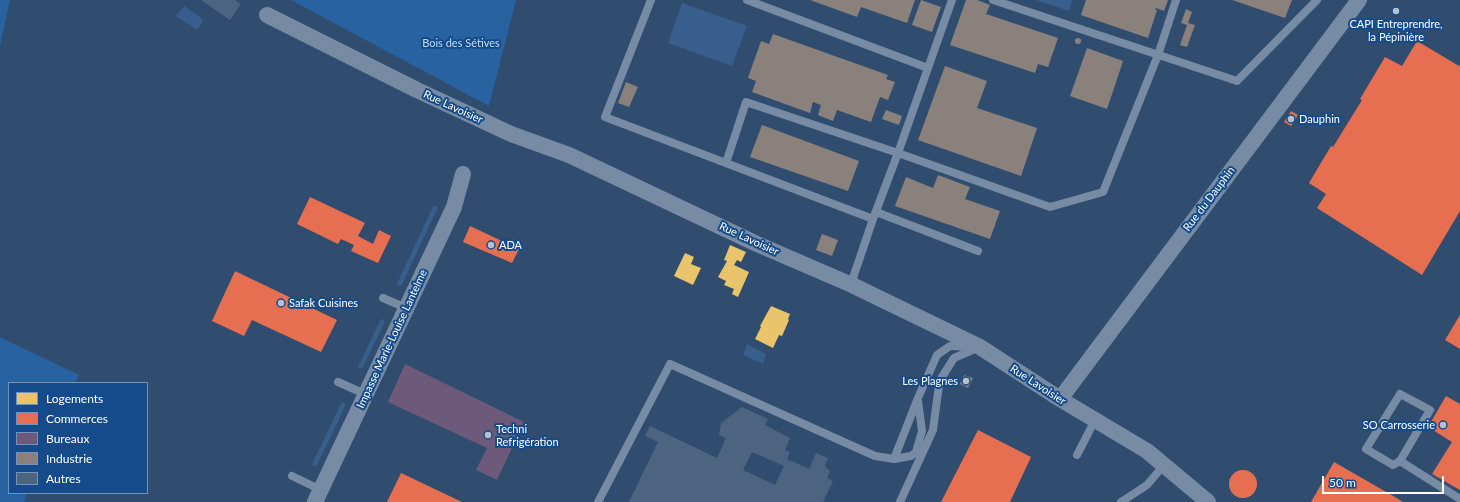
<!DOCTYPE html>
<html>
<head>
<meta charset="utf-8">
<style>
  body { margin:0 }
  #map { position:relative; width:1460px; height:502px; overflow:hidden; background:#304d6f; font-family:Lato,sans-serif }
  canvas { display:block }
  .legend { position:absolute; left:8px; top:382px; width:140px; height:112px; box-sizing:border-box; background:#154b8a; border:1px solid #7393b9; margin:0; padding:5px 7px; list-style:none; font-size:12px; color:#fff }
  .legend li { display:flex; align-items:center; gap:8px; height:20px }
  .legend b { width:20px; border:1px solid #7393b9 }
  .scale { position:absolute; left:1322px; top:476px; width:122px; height:18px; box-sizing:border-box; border:2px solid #fff; border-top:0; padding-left:5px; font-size:12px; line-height:14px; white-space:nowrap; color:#fff; -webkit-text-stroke:3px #154b8a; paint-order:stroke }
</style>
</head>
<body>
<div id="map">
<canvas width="1460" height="502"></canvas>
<ul class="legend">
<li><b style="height:11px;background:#e9c46a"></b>Logements</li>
<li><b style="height:11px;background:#e76f51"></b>Commerces</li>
<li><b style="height:11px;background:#6d597a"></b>Bureaux</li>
<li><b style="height:11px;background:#8a817c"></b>Industrie</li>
<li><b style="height:11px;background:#4c6480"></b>Autres</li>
</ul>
<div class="scale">50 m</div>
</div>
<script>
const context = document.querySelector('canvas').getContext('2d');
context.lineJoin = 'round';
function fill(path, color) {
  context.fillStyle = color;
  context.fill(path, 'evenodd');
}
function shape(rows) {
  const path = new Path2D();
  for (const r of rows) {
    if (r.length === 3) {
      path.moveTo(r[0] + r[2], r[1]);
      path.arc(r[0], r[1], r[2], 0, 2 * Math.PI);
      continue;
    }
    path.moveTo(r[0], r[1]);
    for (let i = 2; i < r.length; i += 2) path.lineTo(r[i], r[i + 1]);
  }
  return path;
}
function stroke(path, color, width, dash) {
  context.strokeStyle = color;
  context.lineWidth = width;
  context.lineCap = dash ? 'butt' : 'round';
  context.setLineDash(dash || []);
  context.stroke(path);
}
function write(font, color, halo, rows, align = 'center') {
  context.font = font + ' Lato,sans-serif';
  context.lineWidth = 4;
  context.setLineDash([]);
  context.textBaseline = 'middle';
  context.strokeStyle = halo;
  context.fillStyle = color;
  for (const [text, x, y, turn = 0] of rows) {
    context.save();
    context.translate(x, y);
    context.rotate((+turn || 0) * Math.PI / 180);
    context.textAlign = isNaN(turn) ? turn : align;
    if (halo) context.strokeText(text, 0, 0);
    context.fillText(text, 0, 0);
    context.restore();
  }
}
const green = shape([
  [0,0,10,0,0,46],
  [291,0,516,0,489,106],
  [0,337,79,375,75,383,9,383,9,493,27,493,24,502,0,502]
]);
const water = shape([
  [1036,0,1072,0,1069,11],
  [682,3,747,26,732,66,668,43],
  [184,6,201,18,203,22,197,30,176,16],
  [747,344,766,354,763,364,743,355]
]);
const homes = shape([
  [730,245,746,252,741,262,737,260,734,265,749,272,738,297,732,294,734,289,724,285,726,281,718,277,727,261,724,260],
  [685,253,694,257,691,264,701,268,693,285,674,276],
  [771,306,790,314,788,319,789,320,782,336,779,335,773,348,755,339,761,327,760,326]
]);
const shops = shape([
  [1417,41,1459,66,1460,64,1460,211,1422,275,1317,208,1326,194,1309,183,1331,146,1333,147,1362,100,1360,99,1385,57,1402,66],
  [1291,111,1298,115,1291,126,1284,122],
  [310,197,365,223,358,236,373,244,379,230,391,236,378,263,351,251,354,245,341,239,338,244,297,224],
  [470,226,519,249,512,263,463,242],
  [235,271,337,320,321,352,252,320,244,336,212,321],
  [1460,315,1460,349,1445,340],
  [1446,396,1460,404,1460,490,1432,474,1452,442,1428,427],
  [978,430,1031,457,1010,502,941,502],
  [1334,462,1395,497,1403,502,1311,502],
  [1243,484,14],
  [401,473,462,502,387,502]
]);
const offices = shape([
  [405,364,524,422,497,480,476,470,487,448,388,402]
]);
const industry = shape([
  [810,0,915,0,907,23,861,7,857,17],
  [921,0,941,7,932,32,912,25],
  [966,0,977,0,990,5,986,14,1058,38,1048,67,1038,64,1035,73,950,45],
  [1086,0,1168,0,1164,11,1156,8,1155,10,1157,10,1148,38,1081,15],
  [1232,0,1292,0,1285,18],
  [1186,9,1192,12,1188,23,1195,25,1187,47,1180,45,1187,25,1181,23],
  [773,34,888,75,886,79,895,82,888,100,880,97,871,122,837,110,833,121,818,115,821,105,813,102,810,113,752,92,756,81,748,78,761,41,769,44],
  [1078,41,3],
  [1087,48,1123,61,1107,109,1070,96],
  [945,66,987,81,977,108,1037,128,1021,176,918,140],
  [626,82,638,87,629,107,618,103],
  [886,110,902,116,899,125,882,119],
  [762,125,859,161,848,191,750,157],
  [938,175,970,187,965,199,1000,211,990,239,895,206,906,177,933,188],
  [822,234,838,240,832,256,816,250],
  [964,375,973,378,968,388,960,384]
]);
const stream = shape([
  [400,283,435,208],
  [361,366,382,322],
  [315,464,343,405]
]);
const building = shape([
  [201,0,235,0,241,4,230,20],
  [742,407,768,419,765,425,790,438,785,450,790,452,787,459,809,469,816,453,828,458,825,466,830,471,827,478,833,481,823,502,629,502,658,442,645,436,650,426,717,458,726,438,719,435,721,423],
  [752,452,784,466,775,485,743,470]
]);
const lane = shape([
  [651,0,605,117,873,219,898,153,952,0],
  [747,0,928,68],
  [993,0,1237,81,1317,0],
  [726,163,746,102,898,153,1050,207,1103,192,1158,55,1176,0],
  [876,212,978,251],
  [852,285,854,275,873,219],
  [383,298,406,308],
  [338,382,365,394],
  [1400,394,1430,410,1400,461,1393,465,1366,449,1400,394],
  [1077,455,1095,420],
  [894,459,911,456,916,452,922,431,918,401],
  [1400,461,1460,499],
  [292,476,321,490],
  [598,502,670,364,875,456,894,459,918,398,937,355,950,346,971,347],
  [900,502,933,430,939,385,942,377,954,358,977,348],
  [1121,502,1147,485,1164,465]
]);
const street = shape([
  [267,15,417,90,511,134,569,155,757,244,852,285,980,347,1060,399,1147,451,1208,502],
  [1060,399,1359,0],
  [315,502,454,207,463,174]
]);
const markers = [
  [1396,11,4,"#b7c1cd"],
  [1291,119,4,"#b7c1cd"],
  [491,245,4,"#b7c1cd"],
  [281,303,4,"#b7c1cd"],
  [966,381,4,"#b7c1cd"],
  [1443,425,4,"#b7c1cd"],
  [488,435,4,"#b7c1cd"]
];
const poiNames = [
  ["CAPI Entreprendre,",1396,24,"center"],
  ["la Pépinière",1396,37,"center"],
  ["Dauphin",1299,119],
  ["ADA",499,245],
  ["Safak Cuisines",289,303],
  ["Les Plagnes",958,381,"right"],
  ["SO Carrosserie",1435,425,"right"],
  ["Techni",496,429],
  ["Refrigération",496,442]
];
const parkNames = [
  ["Bois des Sétives",461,43]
];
const streetNames = [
  ["Rue Lavoisier",453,107,25],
  ["Rue du Dauphin",1209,199,-53],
  ["Rue Lavoisier",749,239,25],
  ["Impasse Marie-Louise Lantelme",392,339,-65],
  ["Rue Lavoisier",1038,385,33]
];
fill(green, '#2862a1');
fill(water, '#375e8c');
fill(homes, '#e9c46a');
fill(shops, '#e76f51');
fill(offices, '#6d597a');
fill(industry, '#8a817c');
stroke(stream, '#375e8c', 5);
fill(building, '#4c6480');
stroke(lane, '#778ca4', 8);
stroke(street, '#778ca4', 16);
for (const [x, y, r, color] of markers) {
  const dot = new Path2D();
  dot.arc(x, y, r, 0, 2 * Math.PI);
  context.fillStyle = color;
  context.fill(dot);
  stroke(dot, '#154b8a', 1.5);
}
write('11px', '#fff', '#154b8a', poiNames, 'left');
write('11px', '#c2ddfb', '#154b8a', parkNames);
write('11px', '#fff', '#154b8a', streetNames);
</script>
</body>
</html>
